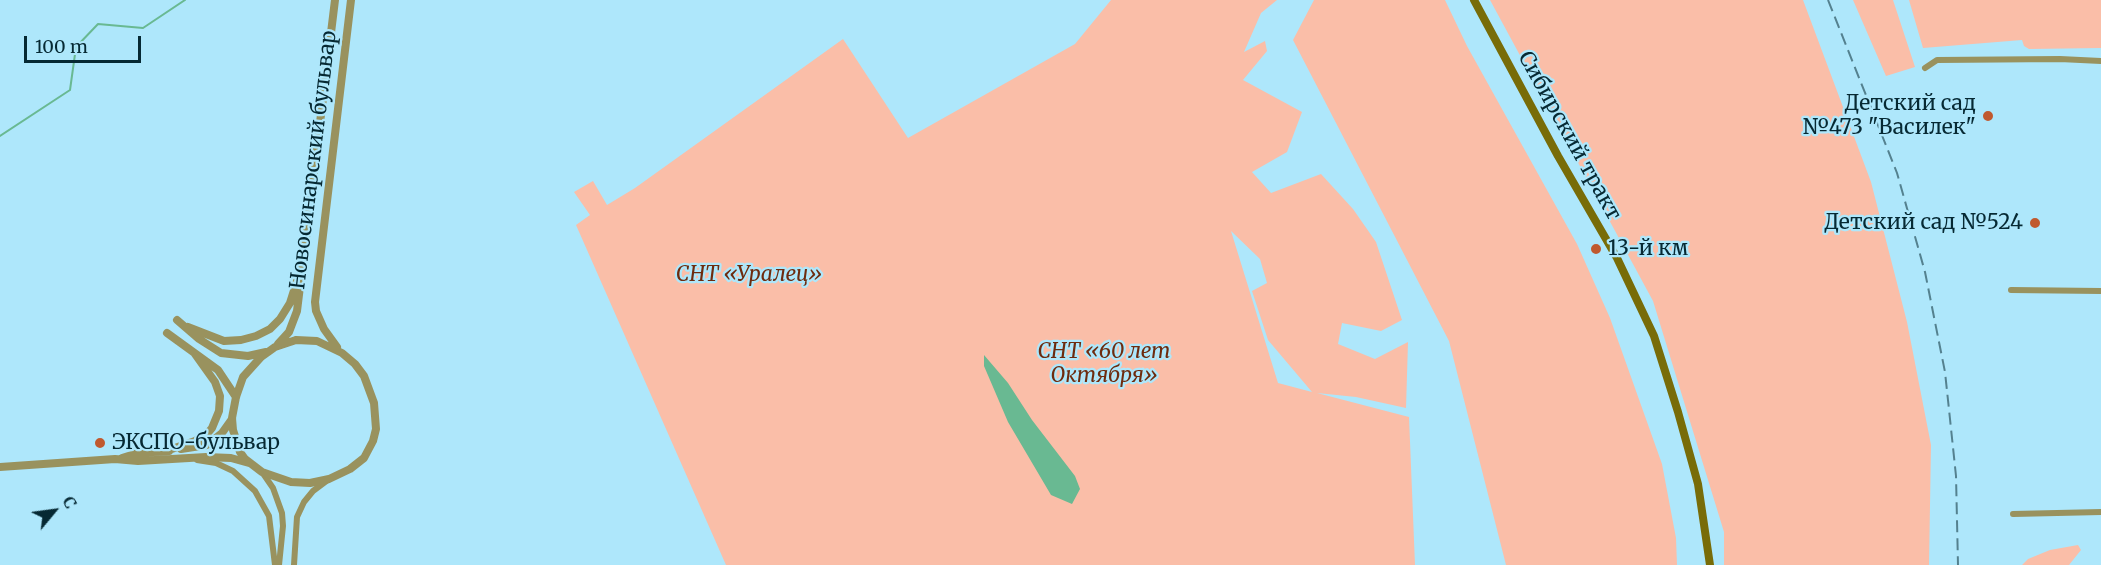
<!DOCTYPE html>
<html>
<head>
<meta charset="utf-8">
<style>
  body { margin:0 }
  #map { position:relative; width:2101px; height:565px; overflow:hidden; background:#aee7fb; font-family:Merriweather,serif }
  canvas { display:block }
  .north { position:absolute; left:24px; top:481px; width:60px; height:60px; -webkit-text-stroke:4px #aee7fb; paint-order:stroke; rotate:61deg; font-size:16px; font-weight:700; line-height:24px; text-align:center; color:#062933 }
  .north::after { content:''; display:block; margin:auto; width:21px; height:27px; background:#062933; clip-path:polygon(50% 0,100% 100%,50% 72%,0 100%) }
  .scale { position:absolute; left:24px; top:36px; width:117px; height:27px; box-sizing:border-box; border:3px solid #062933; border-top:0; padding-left:8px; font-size:18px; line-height:21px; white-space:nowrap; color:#062933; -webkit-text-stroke:4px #aee7fb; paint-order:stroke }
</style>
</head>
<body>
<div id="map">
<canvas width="2101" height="565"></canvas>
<div class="north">С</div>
<div class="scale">100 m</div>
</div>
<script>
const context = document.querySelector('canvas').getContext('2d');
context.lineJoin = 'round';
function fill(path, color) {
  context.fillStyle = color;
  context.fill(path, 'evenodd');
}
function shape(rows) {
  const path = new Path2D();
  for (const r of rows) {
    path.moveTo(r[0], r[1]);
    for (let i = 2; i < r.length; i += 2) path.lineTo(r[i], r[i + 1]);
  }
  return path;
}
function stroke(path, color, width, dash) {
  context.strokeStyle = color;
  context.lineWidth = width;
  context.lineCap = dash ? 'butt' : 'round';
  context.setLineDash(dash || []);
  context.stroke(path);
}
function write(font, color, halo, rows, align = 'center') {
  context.font = font + ' Merriweather,serif';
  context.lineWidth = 4.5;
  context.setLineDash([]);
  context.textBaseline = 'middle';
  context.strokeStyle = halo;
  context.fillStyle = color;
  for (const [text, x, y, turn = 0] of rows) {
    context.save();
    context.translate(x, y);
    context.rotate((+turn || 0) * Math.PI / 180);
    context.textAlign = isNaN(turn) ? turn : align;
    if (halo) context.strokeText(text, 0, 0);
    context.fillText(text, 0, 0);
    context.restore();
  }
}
const green = shape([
  [1111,0,1277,0,1261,13,1244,52,1265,41,1267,51,1243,80,1302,112,1287,152,1252,172,1271,193,1321,174,1353,209,1376,242,1402,320,1381,331,1342,323,1338,344,1375,359,1408,342,1406,408,1356,397,1317,393,1409,417,1415,565,726,565,576,225,590,215,574,192,593,181,607,205,635,188,843,39,908,138,1075,44],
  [1231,231,1260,259,1267,283,1252,291,1268,340,1312,392,1278,383],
  [1314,0,1445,0,1467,46,1577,244,1610,318,1662,464,1676,538,1677,565,1506,565,1449,341,1293,40],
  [1490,0,1803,0,1871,182,1907,322,1931,445,1929,565,1724,565,1724,532,1653,301],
  [1853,0,1893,0,1915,67,1886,76],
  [1909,0,2101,0,2101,48,2029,49,2024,46,2022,40,1923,48],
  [2078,545,2081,550,2069,565,2022,565,2028,559,2050,550]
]);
const water = shape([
  [984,355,1008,383,1032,420,1075,476,1080,489,1072,504,1051,495,1008,422,984,366]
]);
const stream = shape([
  [0,136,70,90,76,47,98,24,143,28,185,0]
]);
const minor = shape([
  [1925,68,1937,60,2060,59,2101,61],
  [2011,290,2101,291],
  [197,460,216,463,233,471,255,491,269,516,275,565],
  [262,472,273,488,282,513,283,526,279,565],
  [2013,514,2101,512],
  [294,565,297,517,304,502,313,491,329,479]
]);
const tertiary = shape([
  [177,320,199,339,221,353,248,356,266,352],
  [188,327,224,341,241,340,256,336,270,329,280,319,290,303,297,281],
  [167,333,218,370,236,397],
  [296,340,317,341,342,353,355,364,364,376,374,403,376,429,373,441,364,458,350,469,329,479,310,483,291,482,262,472,245,459,240,452,233,430,232,418,236,397,243,377,261,357,275,347,296,340],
  [278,344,289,332,297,311,335,0],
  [337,347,324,329,316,311,315,302,351,0],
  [181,449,207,445,222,433,232,419],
  [166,451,195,441,207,434,212,428,219,411,220,396,215,382,195,354],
  [122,458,138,453,169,451],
  [0,467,115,459,138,461,206,457,231,458,249,463]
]);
const secondary = shape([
  [1474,0,1558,156,1617,258,1654,336,1678,412,1698,484,1710,565]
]);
const rail = shape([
  [1828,0,1897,173,1925,272,1945,372,1950,419,1956,476,1958,565]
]);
const markers = [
  [1988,116,6,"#c0592e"],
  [2035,223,6,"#c0592e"],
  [1596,249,6,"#c0592e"],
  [100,443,6,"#c0592e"]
];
const poiNames = [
  ["Детский сад",1976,104],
  ["№473 \"Василек\"",1976,128],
  ["Детский сад №524",2023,223],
  ["13-й км",1608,249,"left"],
  ["ЭКСПО-бульвар",112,443,"left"]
];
const streetNames = [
  ["Сибирский тракт",1569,136,61],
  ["Новосинарский бульвар",314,160,-83]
];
const parkNames = [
  ["СНТ «Уралец»",749,275],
  ["СНТ «60 лет",1104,352],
  ["Октября»",1104,376]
];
fill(green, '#fabea8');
fill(water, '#69b992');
stroke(stream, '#69b992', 2);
stroke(minor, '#99925e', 6);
stroke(tertiary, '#99925e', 8);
stroke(secondary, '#786c08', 8);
stroke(rail, '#54818f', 2, [12, 6]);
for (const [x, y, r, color] of markers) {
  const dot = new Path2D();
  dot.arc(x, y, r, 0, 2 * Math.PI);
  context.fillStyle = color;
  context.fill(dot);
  stroke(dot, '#aee7fb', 2);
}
write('21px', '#062933', '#aee7fb', poiNames, 'right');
write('21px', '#062933', '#aee7fb', streetNames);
write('italic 21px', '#6e2b0e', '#aee7fb', parkNames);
</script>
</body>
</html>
